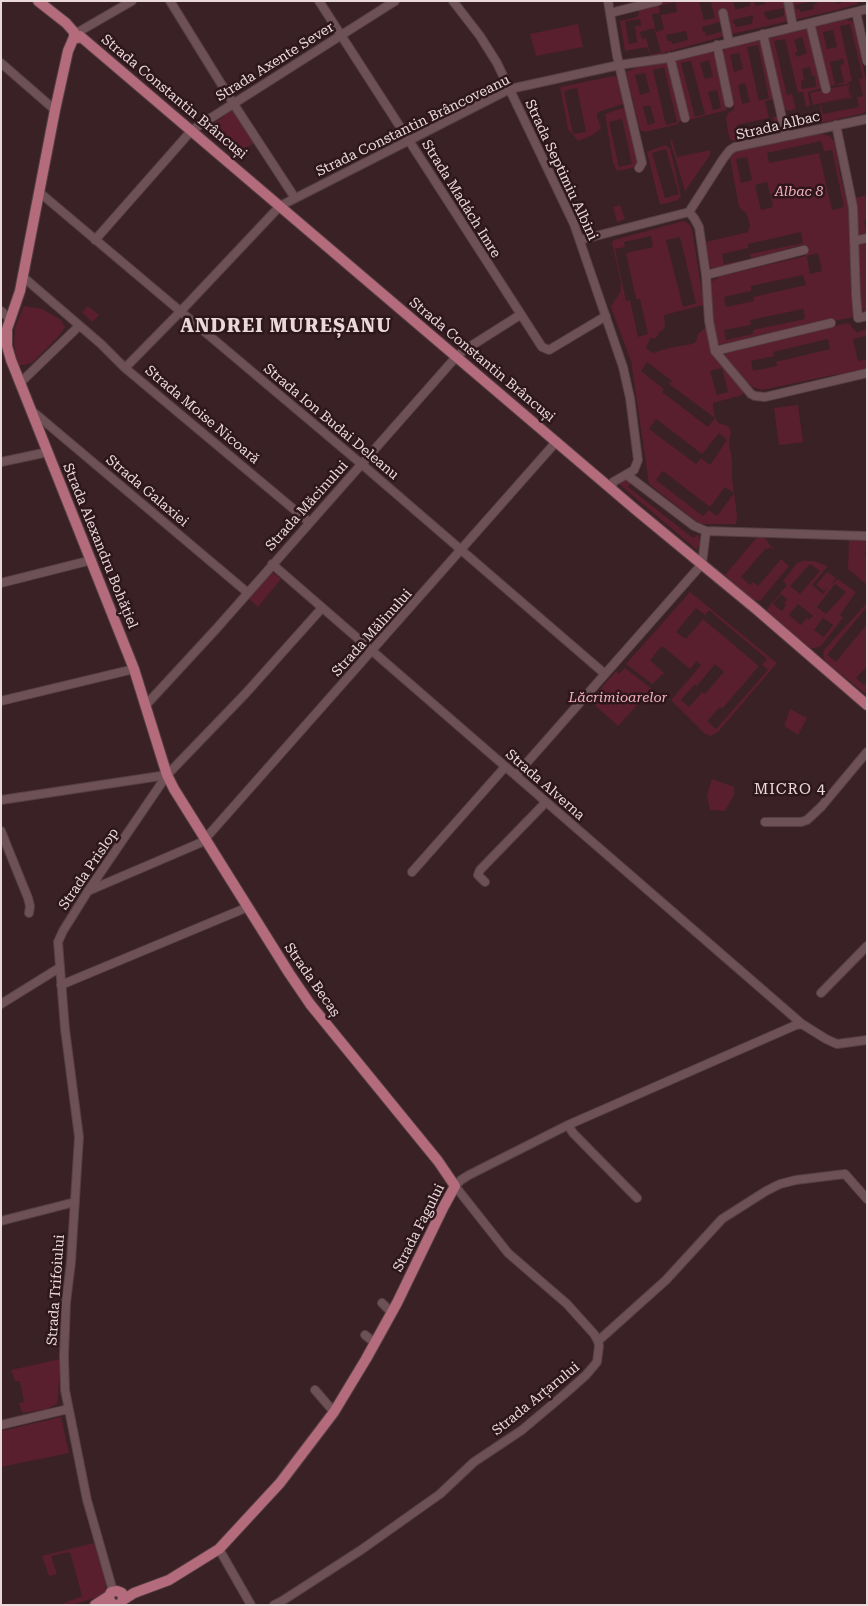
<!DOCTYPE html>
<html>
<head>
<meta charset="utf-8">
<style>
  body { margin:0 }
  #map { position:relative; width:868px; height:1606px; overflow:hidden; background:#392125; font-family:"Roboto Serif",serif }
  canvas { display:block }
  .frame { position:absolute; inset:0; border:2px solid #ead9db; pointer-events:none }
</style>
</head>
<body>
<div id="map">
<canvas width="868" height="1606"></canvas>
<div class="frame"></div>
</div>
<script>
const context = document.querySelector('canvas').getContext('2d');
context.lineJoin = 'round';
function fill(path, color) {
  context.fillStyle = color;
  context.fill(path, 'evenodd');
}
function shape(rows) {
  const path = new Path2D();
  for (const r of rows) {
    path.moveTo(r[0], r[1]);
    for (let i = 2; i < r.length; i += 2) path.lineTo(r[i], r[i + 1]);
  }
  return path;
}
function stroke(path, color, width, dash) {
  context.strokeStyle = color;
  context.lineWidth = width;
  context.lineCap = dash ? 'butt' : 'round';
  context.setLineDash(dash || []);
  context.stroke(path);
}
function write(font, color, halo, rows, align = 'center') {
  context.font = font + ' "Roboto Serif",serif';
  context.lineWidth = 5;
  context.setLineDash([]);
  context.textBaseline = 'middle';
  context.strokeStyle = halo;
  context.fillStyle = color;
  for (const [text, x, y, turn = 0] of rows) {
    context.save();
    context.translate(x, y);
    context.rotate((+turn || 0) * Math.PI / 180);
    context.textAlign = isNaN(turn) ? turn : align;
    if (halo) context.strokeText(text, 0, 0);
    context.fillText(text, 0, 0);
    context.restore();
  }
}
const green = shape([
  [663,1,699,1,704,20,715,18,711,2,713,1,733,1,735,9,738,9,750,6,750,1,754,1,756,6,765,4,765,1,814,1,795,5,796,9,800,9,800,12,814,9,813,5,817,4,816,1,836,1,837,4,846,1,857,1,857,4,837,10,728,35,656,55,651,56,647,47,625,51,620,21,637,17,639,14,638,7],
  [675,2,677,12,660,15,659,6],
  [784,8,784,16,768,20,767,17,765,17,764,12],
  [660,13,664,29,656,32,652,14],
  [753,15,752,24,736,27,735,24,733,24,733,20],
  [640,19,641,26,635,26,637,42,629,44,625,21],
  [720,22,723,31,706,36,705,32,703,32,702,27],
  [654,28,661,52,651,55,646,38,642,39,640,32],
  [686,31,688,40,672,44,671,41,667,41,666,35],
  [842,19,848,20,853,22,854,24,867,85,867,110,864,113,822,123,820,105,849,98,851,96,847,84,829,86,814,27],
  [850,24,863,78,859,79,863,96,857,97,859,107,823,114,821,105,852,98,848,82,852,81,840,26],
  [833,30,837,47,827,49,823,32],
  [843,59,844,64,840,65,844,82,835,85,830,62],
  [578,24,583,47,536,56,530,34],
  [797,29,805,29,809,33,822,88,808,92,810,106,788,111,783,108,766,39],
  [802,37,807,53,796,57,795,53,798,52,794,40],
  [785,39,798,93,803,92,806,107,796,109,792,94,787,95,774,41],
  [810,67,812,76,815,76,816,87,802,89,801,81,804,80,802,69],
  [756,40,763,41,781,124,780,129,777,131,732,141,730,139,728,132,726,118,728,113,734,110,734,104,723,63,723,53,725,48,730,46],
  [758,45,769,98,759,101,747,47],
  [739,53,743,69,734,72,730,55],
  [745,83,750,102,742,104,738,85],
  [774,99,778,116,773,117,775,126,739,134,737,125,769,118,765,101],
  [710,51,716,55,727,110,689,120,674,58],
  [709,60,713,77,705,79,700,63],
  [691,61,705,114,695,117,681,63],
  [717,90,721,108,713,110,708,92],
  [667,61,669,64,682,118,678,124,645,132,640,130,626,72,638,67],
  [664,67,677,122,666,125,653,70],
  [645,73,650,92,640,95,635,75],
  [650,105,655,123,648,125,643,107],
  [614,76,618,77,624,102,623,104,598,112,597,116,601,128,593,135,578,141,568,129,560,87],
  [577,88,586,132,573,134,564,91],
  [847,85,850,97,813,105,810,93],
  [623,108,627,109,638,155,638,163,637,166,632,168,617,171,613,163,605,114],
  [622,119,632,164,619,167,609,122],
  [232,110,254,143,237,153,209,127],
  [812,134,822,134,830,136,835,143,840,175,849,208,851,297,854,313,853,317,718,345,714,328,709,283,721,276,805,256,806,253,804,246,801,245,715,269,710,267,706,242,748,232,750,226,747,214,739,207,730,158,735,151,739,149],
  [821,141,824,151,832,150,844,207,832,210,819,153,769,163,767,153],
  [747,157,752,180,741,183,736,159],
  [767,182,773,207,761,210,755,185],
  [801,232,803,243,750,254,751,259,724,264,722,254,748,248,748,244],
  [818,253,822,271,810,274,807,256],
  [803,275,806,285,753,297,754,301,726,307,724,297,751,291,751,286],
  [803,309,805,319,753,330,753,334,726,340,724,330,751,325,750,320],
  [672,140,677,157,710,150,710,155,685,191,670,141],
  [665,145,670,148,681,196,678,200,664,204,660,204,659,201,647,152],
  [666,149,679,194,665,198,652,153],
  [867,195,867,220,864,221,867,235,859,236,855,198],
  [620,205,625,219,617,222,613,207],
  [683,221,688,223,692,229,704,305,664,315,665,327,663,330,659,332,658,336,654,339,651,337,646,348,653,353,669,348,692,344,696,342,698,334,707,326,713,352,742,386,744,391,742,395,713,403,714,414,717,421,718,423,728,426,731,432,729,443,732,460,732,479,737,515,736,524,700,524,649,484,631,361,612,310,611,306,621,291,621,282,612,243,614,240],
  [651,236,653,247,626,253,636,299,640,299,648,334,638,337,630,300,626,301,615,249,625,247,624,242],
  [680,237,696,303,683,307,666,240],
  [647,362,672,381,669,384,715,418,708,427,662,392,664,389,641,371],
  [722,368,728,392,717,395,710,371],
  [656,419,702,454,719,433,727,440,710,465,701,458,696,464,649,429],
  [663,471,710,507,725,487,734,493,717,516,709,510,703,516,656,480],
  [867,239,866,264,867,313,861,308,858,285,860,270,858,249,860,243],
  [24,306,42,309,61,320,65,327,59,336,32,363,18,366,14,344,15,328],
  [88,306,99,315,92,322,82,312],
  [849,323,857,333,867,328,867,344,865,336,853,339,858,361,867,359,867,372,840,376,838,374,762,390,752,387,741,375,722,351,724,348],
  [828,339,830,349,776,362,777,366,753,371,751,361,774,356,773,352],
  [798,405,803,442,779,445,774,408],
  [623,480,630,481,632,482,628,487,693,538,699,534,700,543,697,550,619,484],
  [759,535,762,535,776,552,770,547,768,550,766,548,741,577,750,585,753,582,758,586,781,559,789,566,760,601,753,600,725,575],
  [849,540,867,541,865,555,867,556,867,585,848,569],
  [802,561,813,561,828,566,812,585,823,594,828,587,824,591,816,585,827,572,836,578,830,585,838,579,856,592,840,615,843,618,821,646,815,648,810,648,768,612,767,609,787,585,783,581,797,563],
  [810,564,820,571,800,594,790,586],
  [835,584,846,592,826,614,817,607],
  [781,594,787,599,784,604,786,605,782,611,773,604],
  [798,604,813,616,809,620,807,618,801,625,789,615],
  [823,618,833,625,824,637,814,630],
  [272,572,281,579,258,607,249,599],
  [690,592,777,663,718,732,711,736,705,734,671,700,701,665,697,661,690,669,662,646,650,660,664,673,652,684,626,664],
  [696,608,705,615,709,610,767,659,762,665,768,670,716,729,707,721,720,707,722,709,759,666,703,619,686,639,676,632],
  [715,664,724,672,705,694,702,692,689,707,681,700,695,684,697,686],
  [866,604,867,608,866,608,827,655,836,662,867,624,867,666,856,678,864,685,867,681,867,695,826,662,823,656,824,650],
  [625,668,652,689,618,726,590,701,616,671,619,674],
  [790,709,807,718,798,735,784,726],
  [712,779,734,787,734,795,725,811,710,810,707,795],
  [60,1359,58,1401,57,1404,47,1409,23,1413,21,1410,19,1403,24,1402,20,1381,15,1381,11,1370],
  [61,1417,69,1453,1,1467,1,1431],
  [94,1543,105,1579,106,1588,104,1595,72,1605,59,1605,82,1596,70,1552,51,1556,57,1574,49,1576,42,1556]
]);
const minor = shape([
  [170,1,233,103,295,198],
  [319,1,542,347,549,350,606,316],
  [453,1,480,36,497,63,574,224,623,367,630,398,638,460,634,470,613,482,612,489],
  [608,1,617,56,642,163,639,168],
  [788,1,793,27],
  [856,12,867,61],
  [610,13,658,1],
  [723,13,729,42],
  [810,23,826,89],
  [80,31,132,1],
  [763,34,786,136],
  [717,45,729,103],
  [670,57,685,118],
  [1,63,55,110],
  [836,125,853,207,856,295,858,318,867,316],
  [39,192,365,467,605,674],
  [689,212,694,218,699,227,706,275,709,321,715,351,751,394,755,396,765,397,867,373],
  [95,240,192,130,395,1],
  [580,240,689,212,723,159,730,150,735,147,867,119],
  [854,241,867,238],
  [706,275,804,250],
  [22,276,101,344,125,368,309,522],
  [1,311,10,319],
  [715,351,831,323],
  [125,368,180,312,280,206,510,89,619,65,668,58,867,9],
  [20,383,79,326],
  [31,410,248,593],
  [1,462,48,452],
  [627,475,694,526,706,531,867,536],
  [272,564,802,1024,826,1039,837,1044,867,1040],
  [1,583,92,560],
  [1,701,134,669],
  [145,706,217,628,456,357,463,351,520,315],
  [516,775,702,564,706,531],
  [1,800,167,775],
  [765,822,801,822,807,820,821,807,867,752],
  [1,831,28,898,30,906,29,913],
  [412,872,505,767],
  [485,882,478,875,480,870,546,802],
  [88,891,200,843,205,839,556,442],
  [61,985,248,907],
  [821,993,867,946],
  [1,1004,59,968],
  [568,1125,573,1133,637,1198],
  [1,1221,75,1202],
  [382,1303,392,1313],
  [365,1335,375,1343],
  [598,1341,666,1280,722,1219,766,1191,780,1184,796,1180,845,1174,867,1199],
  [315,1390,334,1412],
  [1,1425,68,1409],
  [219,1549,251,1605],
  [113,1591,87,1500,65,1390,64,1356,66,1303,71,1262,79,1137,65,1029,58,942,63,931,88,891,167,775,246,693,322,608],
  [274,1605,282,1601,361,1550,440,1494,474,1462,522,1430,567,1392,586,1375,597,1362,599,1346,598,1341,594,1334,567,1304,508,1253,455,1186,461,1180,469,1175,568,1125,796,1025,802,1024]
]);
const major = shape([
  [38,1,66,23,74,32,74,37,78,38],
  [80,36,636,510,756,609,867,705],
  [74,37,68,51,55,110,20,291,7,329,7,346,11,360,134,669,167,775,174,789,289,973,310,1004,438,1161,455,1186,443,1208,397,1303,366,1359,334,1412,280,1483,219,1549,169,1580,134,1593,123,1600],
  [95,1605,109,1596],
  [115,1605,110,1602,109,1596,111,1592,117,1591,122,1593,123,1598,122,1602,118,1605]
]);
const streetNames = [
  ["Strada Axente Sever",275,62,-32],
  ["Strada Constantin Brâncuși",174,97,40],
  ["Strada Constantin Brâncoveanu",413,126,-26],
  ["Strada Albac",778,126,-13],
  ["Strada Septimiu Albini",561,170,65],
  ["Strada Madách Imre",461,199,58],
  ["Strada Constantin Brâncuși",482,360,40],
  ["Strada Moise Nicoară",202,415,40],
  ["Strada Ion Budai Deleanu",331,422,40],
  ["Strada Galaxiei",147,491,40],
  ["Strada Măcinului",307,506,-48],
  ["Strada Alexandru Bohățiel",100,546,68],
  ["Strada Mălinului",372,633,-48],
  ["Strada Alverna",545,785,41],
  ["Strada Prislop",89,869,-56],
  ["Strada Becaș",312,980,55],
  ["Strada Fagului",419,1228,-63],
  ["Strada Trifoiului",56,1290,-86],
  ["Strada Arțarului",536,1399,-39]
];
const parkNames = [
  ["Albac 8",799,192],
  ["Lăcrimioarelor",618,698]
];
const neighbourhoodNames = [
  ["MICRO 4",790,790]
];
const districtNames = [
  ["ANDREI MUREȘANU",286,326]
];
fill(green, '#591f2e');
stroke(minor, '#543f43', 10);
stroke(major, '#543f43', 12);
stroke(minor, '#6d5156', 8);
stroke(major, '#b46b7b', 10);
write('14px', '#ead9db', '#2e171c', streetNames);
write('italic 14px', '#f3b0bc', '#2e171c', parkNames);
context.letterSpacing = '1px';
write('15px', '#ead9db', '#2e171c', neighbourhoodNames);
context.letterSpacing = '0px';
context.letterSpacing = '1px';
write('bold 19px', '#ead9db', '#2e171c', districtNames);
context.letterSpacing = '0px';
</script>
</body>
</html>
